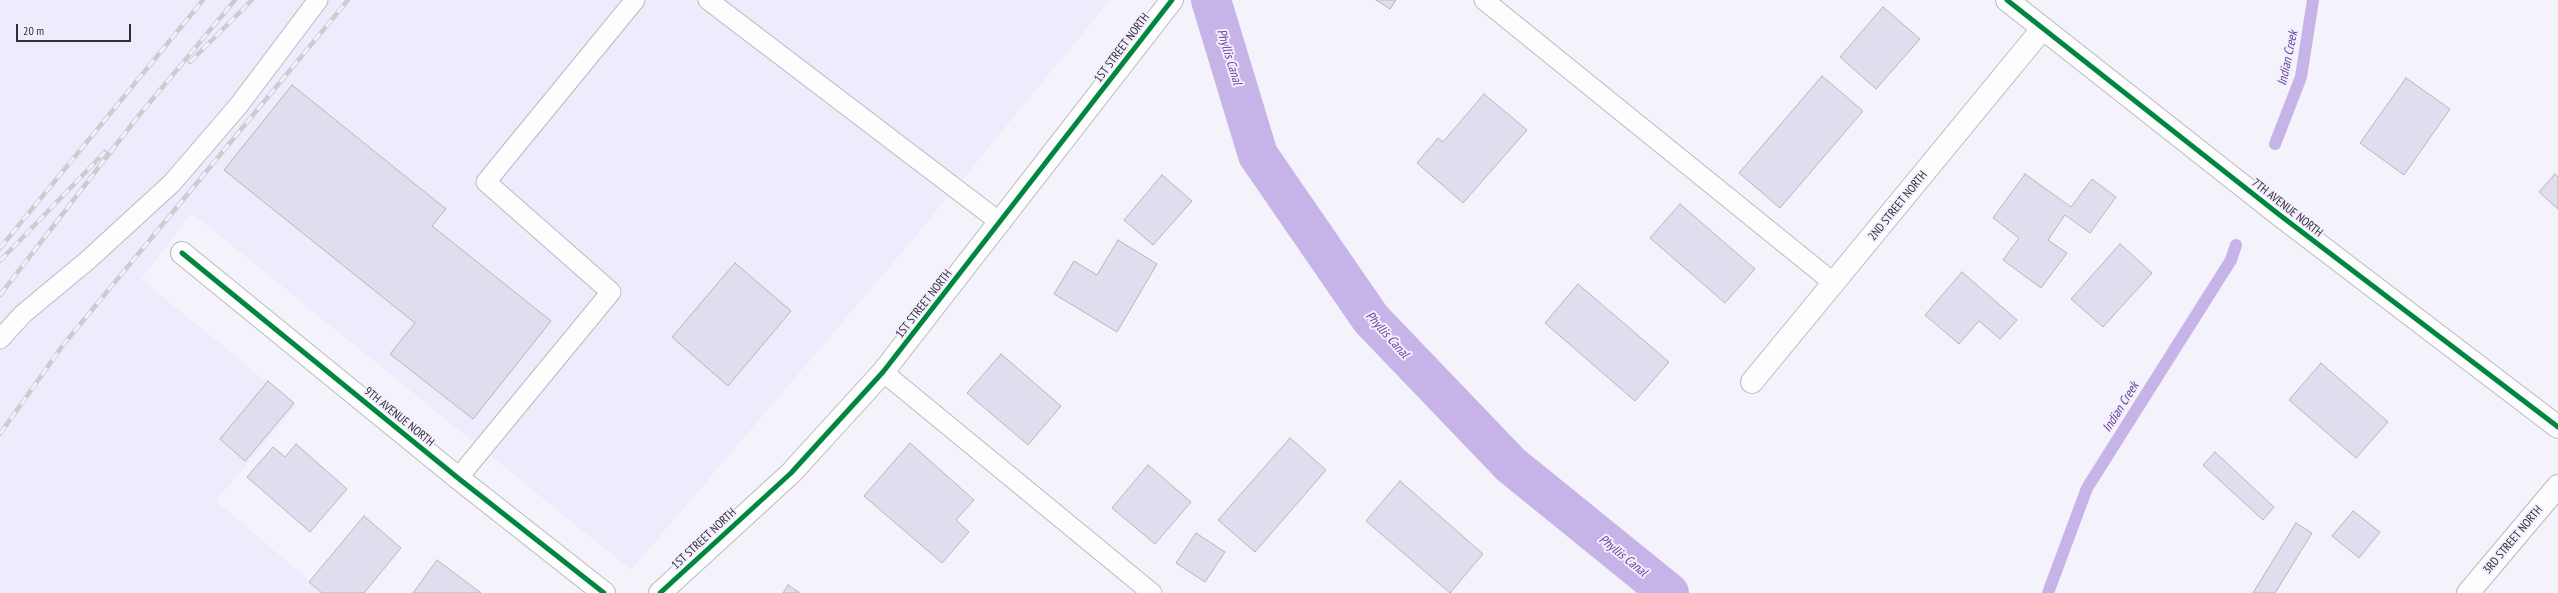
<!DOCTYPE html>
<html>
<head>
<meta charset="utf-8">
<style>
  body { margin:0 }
  #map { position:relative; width:2558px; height:593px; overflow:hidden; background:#f4f2fa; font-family:"PT Sans Narrow",sans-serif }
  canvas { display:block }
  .scale { position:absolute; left:16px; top:24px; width:115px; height:18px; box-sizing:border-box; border:2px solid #312f35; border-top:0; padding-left:5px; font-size:12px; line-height:14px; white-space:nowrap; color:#312f35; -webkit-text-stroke:3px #f3effe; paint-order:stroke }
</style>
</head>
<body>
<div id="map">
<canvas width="2558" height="593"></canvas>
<div class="scale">20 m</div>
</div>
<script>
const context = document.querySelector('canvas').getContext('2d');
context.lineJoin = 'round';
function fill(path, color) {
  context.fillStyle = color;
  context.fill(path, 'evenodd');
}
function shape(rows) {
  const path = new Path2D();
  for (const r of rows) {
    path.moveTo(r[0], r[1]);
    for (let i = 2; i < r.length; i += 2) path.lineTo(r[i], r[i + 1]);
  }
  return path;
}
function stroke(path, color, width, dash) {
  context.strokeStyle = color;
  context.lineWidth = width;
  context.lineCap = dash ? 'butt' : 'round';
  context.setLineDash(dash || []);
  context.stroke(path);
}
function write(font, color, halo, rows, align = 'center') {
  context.font = font + ' "PT Sans Narrow",sans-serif';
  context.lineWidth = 4;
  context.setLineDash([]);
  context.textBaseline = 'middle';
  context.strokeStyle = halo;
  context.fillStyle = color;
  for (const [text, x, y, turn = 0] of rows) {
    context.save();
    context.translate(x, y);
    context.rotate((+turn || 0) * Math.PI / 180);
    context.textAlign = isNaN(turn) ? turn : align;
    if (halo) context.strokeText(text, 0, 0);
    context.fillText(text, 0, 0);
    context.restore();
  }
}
const built = shape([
  [0,0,1110,0,910,243,631,570,192,213,141,279,296,406,216,501,324,593,0,593]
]);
const stream = shape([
  [2275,144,2301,77,2313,0],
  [2048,593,2087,488,2231,260,2236,245]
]);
const canal = shape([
  [1211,0,1258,155,1371,319,1511,465,1669,593]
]);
const building = shape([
  [1376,0,1396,0,1390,9,1376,0],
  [1883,7,1920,39,1876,89,1840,57,1883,7],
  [1822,76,1863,111,1780,208,1739,173,1822,76],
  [2406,78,2450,109,2404,175,2360,143,2406,78],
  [292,85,446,209,432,226,551,321,473,419,390,354,415,323,224,170,292,85],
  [1484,94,1527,130,1463,203,1417,163,1438,138,1443,142,1484,94],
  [2025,174,2071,207,2092,179,2116,197,2090,233,2065,215,2048,240,2067,253,2041,288,2003,260,2019,238,1993,218,2025,174],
  [2555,174,2558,177,2558,209,2539,192,2555,174],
  [1162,175,1192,201,1153,245,1124,220,1162,175],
  [1680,204,1755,269,1725,303,1650,238,1680,204],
  [1118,240,1157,264,1117,332,1054,294,1074,261,1097,275,1118,240],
  [2120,244,2152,273,2103,327,2071,299,2120,244],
  [735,263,791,311,728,386,672,337,735,263],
  [1962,272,2017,320,2000,339,1979,321,1959,344,1925,315,1962,272],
  [1578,284,1669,362,1635,401,1545,323,1578,284],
  [1001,354,1061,406,1028,445,967,393,1001,354],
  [2321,363,2388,422,2356,458,2289,400,2321,363],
  [268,381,294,403,245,461,220,439,268,381],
  [1290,438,1326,470,1255,552,1218,520,1290,438],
  [910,443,974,500,956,520,969,532,942,563,864,496,910,443],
  [296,444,347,489,310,532,247,477,273,447,285,457,296,444],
  [2215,452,2274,507,2263,520,2203,465,2215,452],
  [1148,465,1191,502,1155,544,1112,508,1148,465],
  [1400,481,1483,554,1450,593,1366,521,1400,481],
  [2353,511,2380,532,2359,558,2332,536,2353,511],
  [364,516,401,548,364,593,322,593,309,582,364,516],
  [2296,523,2312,533,2275,593,2253,593,2296,523],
  [1196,533,1225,552,1205,582,1176,563,1196,533],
  [437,560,481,593,413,593,437,560],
  [788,585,800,593,783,593,788,585]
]);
const lane = shape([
  [708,0,1001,223],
  [1484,0,1835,284],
  [0,339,23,314,88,260,172,183,239,105,318,0],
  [883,372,1152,593],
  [458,478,611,292,486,182,635,0]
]);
const street = shape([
  [2007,0,2281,216,2558,427],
  [182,253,458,478,604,593],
  [1752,382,2043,28],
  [660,593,791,473,883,372,1172,0],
  [2468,593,2558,486]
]);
const rail = shape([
  [190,62,252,0],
  [0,248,203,0],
  [0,261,105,152],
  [0,295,136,119,235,0],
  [0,434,63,345,348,0]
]);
const cycleway = shape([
  [2007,0,2281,216,2558,427],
  [182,253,458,478,604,593],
  [660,593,791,473,883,372,1172,0]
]);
const streetNames = [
  ["1ST STREET NORTH",1122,48,-53],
  ["2ND STREET NORTH",1898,206,-51],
  ["7TH AVENUE NORTH",2287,208,38],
  ["1ST STREET NORTH",924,304,-52],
  ["9TH AVENUE NORTH",399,417,39],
  ["1ST STREET NORTH",704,539,-43],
  ["3RD STREET NORTH",2513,540,-50]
];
const waterNames = [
  ["Phyllis Canal",1229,57,73],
  ["Indian Creek",2288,58,-78],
  ["Phyllis Canal",1387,335,48],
  ["Indian Creek",2121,407,-58],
  ["Phyllis Canal",1623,556,39]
];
fill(built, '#f0ebfc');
stroke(stream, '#c6b3e8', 12);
stroke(canal, '#c6b3e8', 40);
fill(building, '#e2ddee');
stroke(building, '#b6b5bb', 1);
stroke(lane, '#bab9bf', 21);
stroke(street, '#bab9bf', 24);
stroke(lane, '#fdfdfe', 19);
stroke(street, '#fdfdfe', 22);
stroke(rail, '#cccbce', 4.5);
stroke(rail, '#f3effe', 3, [9]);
stroke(cycleway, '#00873e', 5);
write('12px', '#312f35', '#f3effe', streetNames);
write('italic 13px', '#654297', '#f3effe', waterNames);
</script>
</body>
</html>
